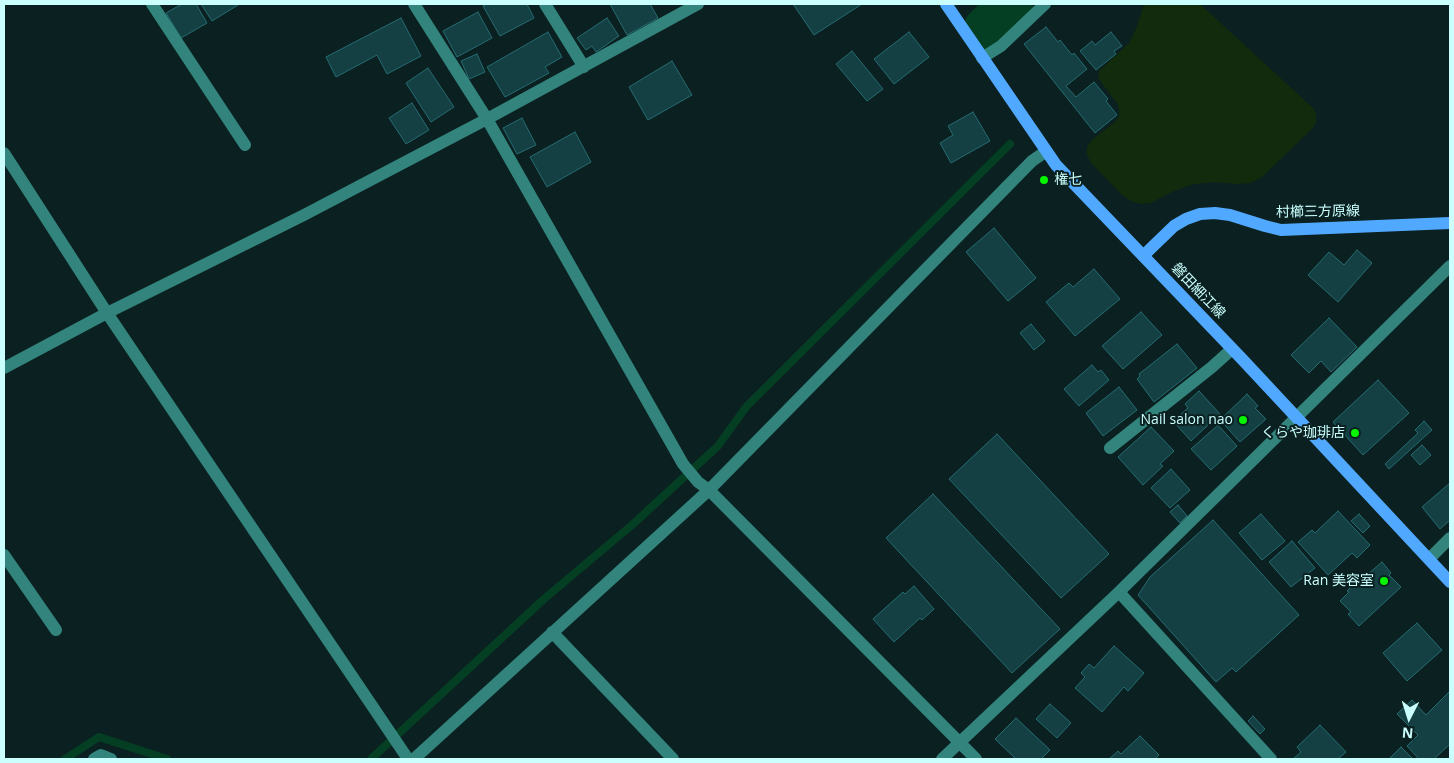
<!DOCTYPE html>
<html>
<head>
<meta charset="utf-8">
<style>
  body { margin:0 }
  #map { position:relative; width:1454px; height:763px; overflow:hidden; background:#0b2021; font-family:"Open Sans",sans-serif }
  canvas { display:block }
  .frame { position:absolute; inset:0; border:5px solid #cafffe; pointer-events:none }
  .north { position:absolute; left:1384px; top:693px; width:50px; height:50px; -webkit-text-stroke:4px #0b2021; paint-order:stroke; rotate:185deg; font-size:14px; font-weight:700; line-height:20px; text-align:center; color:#cafffe }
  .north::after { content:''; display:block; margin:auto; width:18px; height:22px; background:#cafffe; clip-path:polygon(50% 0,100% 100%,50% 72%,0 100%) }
</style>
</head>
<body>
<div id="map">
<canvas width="1454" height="763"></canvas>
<div class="frame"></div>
<div class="north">N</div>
</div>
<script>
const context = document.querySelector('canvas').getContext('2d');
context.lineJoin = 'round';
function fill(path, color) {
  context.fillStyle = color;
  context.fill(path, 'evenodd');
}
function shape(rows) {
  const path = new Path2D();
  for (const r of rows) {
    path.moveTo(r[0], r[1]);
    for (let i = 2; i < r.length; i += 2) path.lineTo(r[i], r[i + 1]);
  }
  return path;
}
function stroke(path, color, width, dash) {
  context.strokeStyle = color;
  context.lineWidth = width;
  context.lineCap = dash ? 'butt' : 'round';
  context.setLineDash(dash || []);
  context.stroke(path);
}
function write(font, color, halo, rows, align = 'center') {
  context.font = font + ' "Open Sans","Noto Sans JP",sans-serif';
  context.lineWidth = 4;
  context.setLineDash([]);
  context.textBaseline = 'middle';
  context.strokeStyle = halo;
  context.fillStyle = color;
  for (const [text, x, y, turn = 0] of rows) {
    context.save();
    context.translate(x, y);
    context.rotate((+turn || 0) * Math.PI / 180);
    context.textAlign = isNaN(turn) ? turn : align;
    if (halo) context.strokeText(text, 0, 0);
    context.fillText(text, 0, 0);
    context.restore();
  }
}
const green = shape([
  [1144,4,1200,4,1313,108,1316,114,1316,122,1313,128,1262,177,1251,183,1236,184,1216,182,1194,184,1174,191,1151,203,1141,204,1131,201,1122,195,1091,163,1087,155,1087,147,1092,140,1115,122,1119,116,1119,109,1117,103,1098,78,1099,71,1129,43,1136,29]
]);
const stream = shape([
  [65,759,99,737,167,759],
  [371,759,544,599,632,525,718,446,746,407,1010,144]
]);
const river = shape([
  [986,28,1011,4]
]);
const building = shape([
  [182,4,196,4,207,23,181,38,166,13,182,4],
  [201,4,237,4,238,5,212,21,201,4],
  [488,4,527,4,534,18,500,36,483,6,488,4],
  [610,4,650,4,658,18,627,35,610,4],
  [793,4,862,4,814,35,793,4],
  [478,12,492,38,457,57,443,31,478,12],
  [401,18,421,56,387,74,377,55,336,77,326,57,401,18],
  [607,18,619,36,596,52,592,46,586,50,577,38,607,18],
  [1046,27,1058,42,1060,40,1072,55,1074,53,1087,69,1066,86,1076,97,1094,82,1108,99,1106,101,1117,115,1095,133,1024,44,1046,27],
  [548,32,562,57,545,67,549,73,505,97,487,67,548,32],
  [909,32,929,57,894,84,874,59,909,32],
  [1111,32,1122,46,1114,51,1116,54,1096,70,1080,51,1092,41,1095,45,1111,32],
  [852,51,883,89,867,101,836,64,852,51],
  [477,54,485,72,469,79,461,61,477,54],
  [672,61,692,95,648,120,629,87,672,61],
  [428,68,454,107,431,122,406,83,428,68],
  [412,103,429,130,406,144,389,118,412,103],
  [973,112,990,141,951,163,940,143,953,135,948,126,973,112],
  [522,118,536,145,517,154,503,128,522,118],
  [575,132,591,162,547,187,530,157,575,132],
  [994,228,1036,278,1008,301,966,252,994,228],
  [1357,250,1372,263,1338,302,1308,275,1329,252,1344,265,1357,250],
  [1094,269,1120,299,1075,336,1046,302,1069,283,1073,287,1094,269],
  [1141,312,1162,335,1123,369,1102,346,1141,312],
  [1329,318,1357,347,1331,372,1321,361,1309,373,1291,355,1329,318],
  [1031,324,1045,341,1034,350,1020,333,1031,324],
  [1177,344,1197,368,1154,402,1137,379,1140,376,1139,374,1177,344],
  [1092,365,1098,372,1101,370,1109,380,1079,406,1064,389,1092,365],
  [1378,380,1409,413,1363,455,1333,422,1378,380],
  [1119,387,1137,410,1103,436,1086,413,1119,387],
  [1199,391,1220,414,1191,441,1173,421,1188,408,1185,404,1199,391],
  [1247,394,1258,406,1255,408,1266,419,1240,442,1220,420,1247,394],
  [1424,421,1432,430,1389,469,1385,464,1418,433,1415,430,1424,421],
  [1218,425,1237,446,1211,470,1191,449,1218,425],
  [1151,427,1174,451,1160,464,1163,466,1143,485,1118,457,1151,427],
  [997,434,1109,554,1061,598,949,479,997,434],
  [1422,445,1431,455,1420,465,1411,455,1422,445],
  [1171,469,1190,490,1170,508,1151,488,1171,469],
  [1450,483,1450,520,1440,529,1422,507,1450,483],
  [933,494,1060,629,1012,673,886,538,933,494],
  [1178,505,1187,516,1180,523,1170,512,1178,505],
  [1338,511,1370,545,1357,558,1352,553,1328,575,1298,542,1312,530,1315,533,1338,511],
  [1261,514,1285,541,1262,560,1239,533,1261,514],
  [1359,514,1370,526,1363,533,1351,521,1359,514],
  [1213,520,1299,615,1236,672,1232,668,1216,682,1138,595,1150,577,1213,520],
  [1292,541,1315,568,1291,587,1269,562,1292,541],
  [1382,562,1391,573,1389,575,1401,587,1359,626,1348,614,1351,612,1340,601,1349,592,1347,591,1365,573,1367,575,1382,562],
  [914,586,934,609,922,620,920,618,894,642,873,619,903,592,905,594,914,586],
  [1417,623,1442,650,1407,681,1383,653,1417,623],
  [1114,646,1144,673,1128,691,1124,687,1102,712,1075,688,1085,677,1081,673,1089,664,1094,668,1114,646],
  [1450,691,1450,744,1434,759,1419,759,1407,746,1418,735,1397,714,1412,700,1426,715,1450,691],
  [1050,704,1071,723,1057,738,1036,719,1050,704],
  [1253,716,1265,729,1260,734,1248,721,1253,716],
  [1016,718,1050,750,1041,759,1016,759,995,739,1016,718],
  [1320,725,1346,752,1338,759,1293,759,1301,752,1297,747,1320,725],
  [1140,736,1159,755,1155,759,1109,759,1118,751,1121,754,1140,736],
  [1401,747,1413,759,1389,759,1401,747]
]);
const minor = shape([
  [152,4,245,145],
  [414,4,487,119,683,464,698,482,709,490,976,759],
  [545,4,584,67],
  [982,58,1001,46,1045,4],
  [4,153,107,313,408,759],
  [4,368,107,313,304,215,487,119,698,4],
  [1110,448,1212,367,1232,349],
  [4,555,56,630],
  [1429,559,1450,538],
  [1119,592,1271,759],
  [552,632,673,759],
  [94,759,101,755,111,759],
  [414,759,709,490,1032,161,1045,152],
  [942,759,1119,592,1450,266]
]);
const major = shape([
  [946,4,1056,165,1242,359,1450,582],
  [1143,256,1174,226,1186,219,1200,214,1215,213,1230,215,1265,226,1281,230,1450,223]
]);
const markers = [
  [1044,180,5,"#07f500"],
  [1243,420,5,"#07f500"],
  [1355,433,5,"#07f500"],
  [1384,581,5,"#07f500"]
];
const poiNames = [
  ["権七",1054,180,"left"],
  ["Nail salon nao",1233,420],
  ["くらや珈琲店",1345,433],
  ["Ran 美容室",1374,581]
];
const streetNames = [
  ["村櫛三方原線",1318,212,-1],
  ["磐田細江線",1198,291,46]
];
fill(green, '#122b0d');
stroke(stream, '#053f23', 8);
stroke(river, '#053f23', 44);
fill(building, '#154043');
stroke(building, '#256c71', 1);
stroke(minor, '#32847c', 12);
stroke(major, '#51a9ff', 12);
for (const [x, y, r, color] of markers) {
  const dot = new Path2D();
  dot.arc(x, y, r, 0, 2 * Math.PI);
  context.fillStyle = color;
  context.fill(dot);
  stroke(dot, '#0b2021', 2);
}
write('14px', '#cafffe', '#0b2021', poiNames, 'right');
write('14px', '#cafffe', '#0b2021', streetNames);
</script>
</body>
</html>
